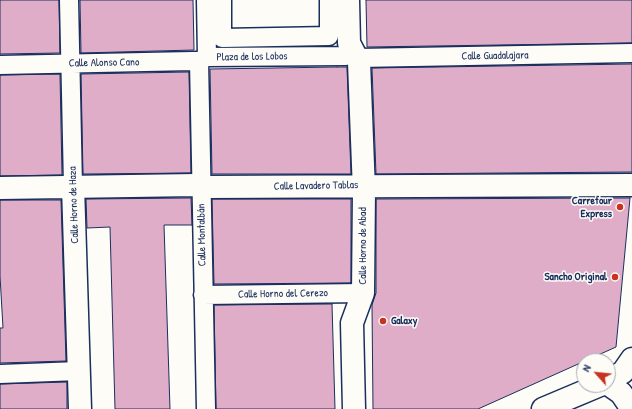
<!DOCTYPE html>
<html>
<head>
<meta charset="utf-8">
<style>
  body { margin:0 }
  #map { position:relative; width:632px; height:409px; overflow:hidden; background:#fdfcf7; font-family:"Patrick Hand",sans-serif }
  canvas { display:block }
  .north { position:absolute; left:576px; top:353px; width:40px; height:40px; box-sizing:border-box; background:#fdfcf7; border:1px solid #a3aaba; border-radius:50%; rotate:297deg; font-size:11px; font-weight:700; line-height:16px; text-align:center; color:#1b2f5e }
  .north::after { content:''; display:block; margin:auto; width:14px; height:18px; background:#c8321e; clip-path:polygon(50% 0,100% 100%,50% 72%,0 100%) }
</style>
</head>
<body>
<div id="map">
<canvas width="632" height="409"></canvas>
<div class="north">N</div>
</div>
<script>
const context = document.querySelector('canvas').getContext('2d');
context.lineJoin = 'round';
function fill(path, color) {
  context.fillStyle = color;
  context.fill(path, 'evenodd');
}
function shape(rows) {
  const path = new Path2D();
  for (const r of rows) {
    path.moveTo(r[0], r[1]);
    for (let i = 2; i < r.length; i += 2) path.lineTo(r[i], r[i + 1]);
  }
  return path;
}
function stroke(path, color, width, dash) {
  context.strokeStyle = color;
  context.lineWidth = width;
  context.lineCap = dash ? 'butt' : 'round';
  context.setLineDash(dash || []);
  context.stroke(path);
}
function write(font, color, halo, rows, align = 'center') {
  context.font = font + ' "Patrick Hand",sans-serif';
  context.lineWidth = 3;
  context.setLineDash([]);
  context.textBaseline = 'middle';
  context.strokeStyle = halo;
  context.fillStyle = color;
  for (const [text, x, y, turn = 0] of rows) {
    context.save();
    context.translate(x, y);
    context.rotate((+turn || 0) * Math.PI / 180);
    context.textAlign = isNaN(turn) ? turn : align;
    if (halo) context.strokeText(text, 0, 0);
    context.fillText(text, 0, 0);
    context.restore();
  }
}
const building = shape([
  [0,0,59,0,60,53,0,54,0,0],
  [80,0,193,0,194,50,81,53,80,0],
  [366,0,632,0,632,43,367,47,366,0],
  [632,64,632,172,376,174,372,68,632,64],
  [337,67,347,67,351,174,212,174,210,69,337,67],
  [189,72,191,173,83,174,81,74,189,72],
  [60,74,62,175,0,176,0,75,60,74],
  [191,198,192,225,164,225,170,409,115,409,110,227,87,228,86,199,191,198],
  [630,198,616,347,478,409,373,409,372,305,376,293,376,199,630,198],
  [212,199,351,199,351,283,214,284,212,199],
  [0,200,61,200,66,361,0,363,0,328,3,328,0,276,0,200],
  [332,304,335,409,216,409,214,305,332,304],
  [67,382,67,409,0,409,0,384,67,382]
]);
const street = shape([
  [69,0,73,186],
  [206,0,207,57],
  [222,0,222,38,329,36,329,0],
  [358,58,632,53],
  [199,61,206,409],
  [0,65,193,61,199,61,207,57,346,56,353,50],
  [203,295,363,293],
  [0,374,79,371]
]);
const secondary = shape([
  [348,0,349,43,359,62,364,191,363,293,352,323,354,409],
  [73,186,80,409],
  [0,188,196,185,206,187,632,185],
  [608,381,623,372,632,359],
  [608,384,621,393,632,409],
  [543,409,600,385]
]);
const markers = [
  [620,207,4,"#c8321e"],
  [615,277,4,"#c8321e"],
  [383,321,4,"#c8321e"]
];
const streetNames = [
  ["Calle Guadalajara",495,56,-1],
  ["Plaza de los Lobos",252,57,-1],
  ["Calle Alonso Cano",104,63,-1],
  ["Calle Lavadero Tablas",316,186,-1],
  ["Calle Horno de Haza",74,205,-92],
  ["Calle Montalbán",202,235,-91],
  ["Calle Horno de Abad",363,246,-90],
  ["Calle Horno del Cerezo",283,294,-1]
];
const poiNames = [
  ["Carrefour",612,201],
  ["Express",612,214],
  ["Sancho Original",607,277],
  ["Galaxy",391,321,"left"]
];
fill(building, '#e0adc9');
stroke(building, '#1b2f5e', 1);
stroke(street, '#1b2f5e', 21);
stroke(secondary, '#1b2f5e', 25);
stroke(street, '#fdfcf7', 18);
stroke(secondary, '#fdfcf7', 22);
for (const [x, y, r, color] of markers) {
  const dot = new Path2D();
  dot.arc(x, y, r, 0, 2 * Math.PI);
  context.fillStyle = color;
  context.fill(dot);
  stroke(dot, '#fdfcf7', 1.5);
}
write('11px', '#1b2f5e', '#fdfcf7', streetNames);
write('bold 11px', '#1b2f5e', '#fdfcf7', poiNames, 'right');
</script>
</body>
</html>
